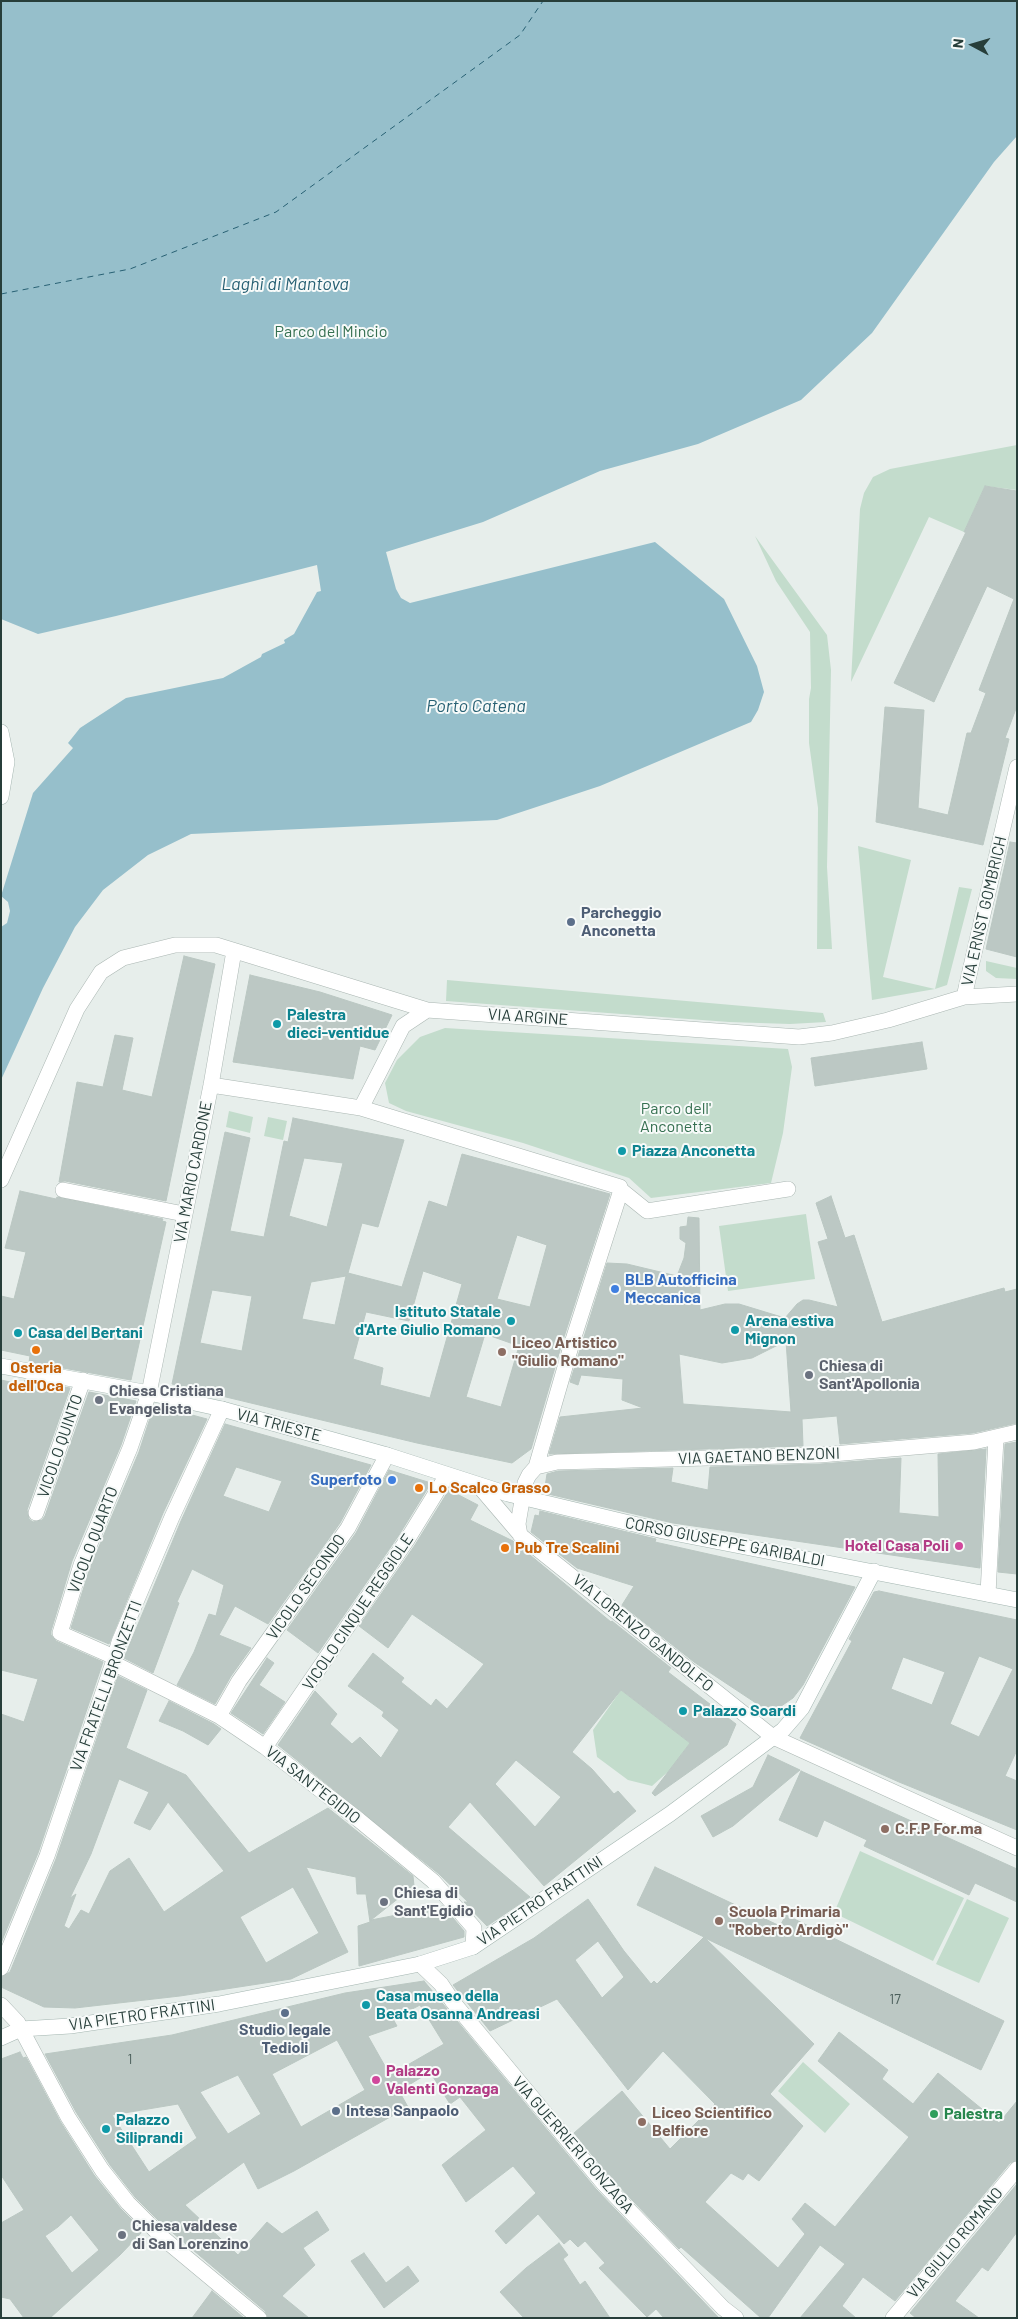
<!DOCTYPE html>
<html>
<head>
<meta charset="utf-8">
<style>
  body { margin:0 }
  #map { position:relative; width:1018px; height:2319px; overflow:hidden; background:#e7eeeb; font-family:Barlow,sans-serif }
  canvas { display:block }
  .frame { position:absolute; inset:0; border:2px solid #273e3a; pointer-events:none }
  .north { position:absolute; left:948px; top:20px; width:50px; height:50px; -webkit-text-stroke:4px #f7faf9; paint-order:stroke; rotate:276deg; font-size:14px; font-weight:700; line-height:20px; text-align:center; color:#273e3a }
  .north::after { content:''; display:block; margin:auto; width:18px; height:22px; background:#273e3a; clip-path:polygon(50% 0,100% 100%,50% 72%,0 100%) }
</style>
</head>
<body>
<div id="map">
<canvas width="1018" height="2319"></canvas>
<div class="frame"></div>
<div class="north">N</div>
</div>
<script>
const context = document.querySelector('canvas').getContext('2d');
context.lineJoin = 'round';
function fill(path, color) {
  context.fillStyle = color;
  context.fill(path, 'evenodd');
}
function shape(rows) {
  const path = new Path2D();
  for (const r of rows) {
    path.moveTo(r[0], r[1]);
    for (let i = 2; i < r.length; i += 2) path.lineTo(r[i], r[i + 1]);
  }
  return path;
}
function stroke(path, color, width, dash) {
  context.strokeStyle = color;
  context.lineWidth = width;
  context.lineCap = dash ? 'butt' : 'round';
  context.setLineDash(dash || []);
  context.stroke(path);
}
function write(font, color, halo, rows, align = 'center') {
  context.font = font + ' Barlow,sans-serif';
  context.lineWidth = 4;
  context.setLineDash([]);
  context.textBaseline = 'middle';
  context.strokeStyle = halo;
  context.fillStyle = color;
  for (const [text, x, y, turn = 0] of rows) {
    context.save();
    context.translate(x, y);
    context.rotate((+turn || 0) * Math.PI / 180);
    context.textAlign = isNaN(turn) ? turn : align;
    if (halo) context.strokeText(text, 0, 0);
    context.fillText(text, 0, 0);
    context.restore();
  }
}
const green = shape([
  [1017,445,1017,490,985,486,964,532,929,517,851,682,860,509,864,493,873,477,890,469],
  [755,536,827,635,831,670,827,867,832,949,817,949,818,808,809,743,809,699,811,688,810,632,776,581],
  [858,846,911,860,883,977,935,989,959,887,972,889,947,985,935,989,872,1000],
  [986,961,1017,968,1017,979,996,978,986,971],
  [447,980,823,1013,826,1022,790,1024,729,1022,446,1001],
  [445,1028,788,1049,792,1067,783,1133,771,1183,651,1198,629,1178,523,1143,406,1111,389,1103,385,1083,397,1060,420,1037],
  [229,1111,253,1117,250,1133,226,1127],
  [268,1117,287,1121,283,1140,264,1136],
  [806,1214,815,1279,728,1291,719,1226],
  [621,1690,690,1743,670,1770,652,1786,628,1780,597,1757,593,1730],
  [860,1851,964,1898,933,1961,834,1913],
  [967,1899,1009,1918,979,1983,936,1964],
  [803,2062,850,2104,825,2133,778,2091]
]);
const water = shape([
  [1,1,1017,1,1017,136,994,162,872,333,801,400,698,444,600,471,483,522,386,552,396,589,401,598,410,603,655,542,724,599,757,666,764,692,758,710,751,722,600,786,497,820,191,834,148,855,103,890,75,927,43,988,1,1080,1,927,7,923,10,911,8,902,1,896,33,793,73,748,68,743,80,728,126,698,223,678,261,657,262,654,285,643,284,640,294,634,317,592,321,591,317,565,116,616,38,634,1,619]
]);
const ferry = shape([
  [1,294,130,269,276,212,520,35,543,1]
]);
const building = shape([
  [985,486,1017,491,1017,706,1005,738,1009,739,983,845,876,822,885,707,924,710,918,808,948,815,967,733,971,733,986,693,979,690,1014,599,987,586,934,702,894,683,966,532,964,532,985,486],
  [1010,842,1017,843,1017,957,986,949,1010,842],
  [184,956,215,964,166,1201,65,1181,59,1182,77,1082,103,1087,115,1035,133,1038,122,1090,152,1097,184,956],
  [250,975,320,992,392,1015,375,1050,360,1046,353,1079,233,1062,250,975],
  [922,1042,927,1069,815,1086,811,1058,922,1042],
  [293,1118,404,1140,378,1227,362,1223,348,1273,402,1287,429,1201,447,1207,462,1154,610,1194,563,1340,531,1449,512,1463,417,1443,172,1384,225,1132,250,1138,230,1231,264,1237,284,1141,288,1142,293,1118],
  [304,1158,343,1163,327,1227,289,1216,304,1158],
  [517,1235,547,1245,530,1307,497,1299,517,1235],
  [423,1271,462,1284,430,1398,380,1385,383,1368,353,1359,366,1312,409,1321,423,1271],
  [346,1276,335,1325,302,1319,311,1282,346,1276],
  [212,1290,252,1296,242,1351,200,1343,212,1290],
  [485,1334,519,1346,501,1407,466,1397,485,1334],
  [20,1191,56,1199,57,1197,163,1219,162,1221,166,1222,131,1380,29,1362,30,1356,1,1350,1,1296,14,1299,26,1252,5,1248,20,1191],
  [831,1196,845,1238,854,1235,882,1322,1004,1288,1005,1292,1017,1289,1017,1423,973,1433,840,1444,837,1416,802,1419,803,1446,549,1454,560,1417,643,1408,622,1400,623,1379,581,1375,578,1385,570,1382,607,1263,627,1264,677,1276,684,1258,686,1243,680,1239,680,1227,687,1226,688,1217,699,1218,700,1310,725,1304,739,1304,785,1318,797,1304,803,1300,809,1300,838,1307,818,1242,828,1239,816,1203,831,1196],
  [786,1341,791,1412,683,1404,679,1354,722,1363,752,1358,786,1341],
  [1,1380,24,1385,25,1380,70,1388,27,1510,29,1519,33,1522,42,1520,45,1516,89,1392,136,1401,121,1445,72,1561,51,1631,51,1635,56,1641,103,1662,38,1853,1,1943,1,1714,24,1722,38,1679,1,1670,1,1380],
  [154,1406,166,1410,166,1408,207,1419,163,1513,109,1644,71,1628,90,1568,139,1452,154,1406],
  [225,1424,371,1465,340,1523,268,1624,235,1606,219,1635,251,1648,231,1676,215,1704,177,1685,194,1652,209,1614,216,1616,224,1585,192,1569,177,1602,179,1603,153,1673,124,1658,181,1521,225,1424],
  [236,1467,282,1481,269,1512,223,1496,236,1467],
  [1017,1442,1017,1574,998,1572,1005,1444,1017,1442],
  [986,1449,980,1568,673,1523,544,1493,547,1474,558,1471,673,1468,671,1482,708,1490,710,1467,820,1464,901,1458,899,1513,939,1517,938,1454,986,1449],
  [389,1470,431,1483,399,1535,318,1653,287,1630,356,1533,389,1470],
  [449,1490,478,1505,470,1520,513,1541,611,1622,612,1621,671,1668,668,1672,736,1724,727,1745,655,1796,652,1793,690,1743,621,1690,572,1752,592,1769,614,1794,618,1791,636,1811,544,1886,470,1802,448,1827,530,1897,487,1926,464,1902,468,1902,439,1874,278,1745,315,1691,337,1714,330,1724,352,1744,360,1737,381,1758,399,1730,382,1716,384,1712,348,1686,373,1653,404,1678,401,1682,431,1706,436,1699,447,1709,484,1664,412,1614,388,1648,359,1626,415,1545,449,1490],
  [516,1760,561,1797,535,1827,495,1784,516,1760],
  [540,1511,656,1539,655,1542,855,1587,803,1685,793,1698,771,1713,694,1662,622,1605,634,1586,577,1568,531,1532,535,1515,539,1516,540,1511],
  [879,1591,1017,1620,1017,1750,1005,1776,1017,1781,1017,1830,899,1782,800,1738,852,1641,849,1639,874,1592,879,1591],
  [979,1656,1013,1669,979,1737,950,1724,979,1656],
  [903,1657,945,1672,932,1705,891,1689,903,1657],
  [267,1658,274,1663,259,1685,285,1702,263,1734,231,1713,267,1658],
  [118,1676,147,1690,126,1748,186,1775,249,1853,328,1808,413,1876,414,1886,371,1920,443,1906,464,1931,464,1937,359,1966,358,1926,370,1922,366,1894,357,1894,356,1877,306,1867,348,1952,291,1979,180,1996,75,2008,44,2007,1,1987,1,1977,10,1972,56,1859,118,1676],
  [119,1779,149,1792,134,1823,150,1830,168,1802,224,1871,164,1912,129,1858,110,1871,89,1914,81,1910,69,1929,64,1926,76,1894,70,1898,91,1854,119,1779],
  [293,1887,319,1933,266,1963,240,1917,293,1887],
  [169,1701,214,1724,221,1729,208,1745,183,1731,159,1721,169,1701],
  [768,1755,800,1770,733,1826,713,1837,701,1816,753,1787,768,1755],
  [801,1771,1017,1869,1017,1902,975,1883,969,1895,864,1846,867,1840,824,1820,817,1837,779,1820,801,1771],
  [655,1867,780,1926,786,1915,1004,2021,981,2070,705,1938,814,2044,770,2094,803,2126,759,2181,748,2173,743,2180,731,2173,705,2202,778,2268,805,2234,792,2219,805,2203,835,2227,909,2137,818,2061,839,2032,888,2070,882,2079,913,2104,938,2073,999,2123,1017,2101,1017,2160,1010,2163,895,2301,863,2277,842,2306,856,2318,800,2318,845,2264,820,2245,768,2318,761,2318,681,2247,679,2249,610,2177,574,2133,622,2091,670,2149,715,2104,663,2051,628,2090,557,1999,490,2031,453,1985,534,1938,588,1899,624,1951,651,1984,654,1981,657,1984,704,1937,637,1905,655,1867],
  [598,1941,624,1977,602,1998,575,1960,598,1941],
  [424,1981,596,2189,719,2318,664,2318,656,2309,647,2317,599,2268,605,2263,585,2241,578,2247,570,2239,564,2244,538,2214,506,2244,495,2231,536,2193,513,2166,466,2202,442,2165,486,2130,460,2097,450,2104,430,2072,399,2091,408,2107,294,2171,258,2189,244,2162,185,2205,238,2255,267,2222,282,2234,317,2211,329,2230,303,2248,315,2265,282,2296,309,2318,268,2318,265,2311,160,2222,135,2197,110,2165,76,2112,45,2054,172,2035,345,1993,424,1981],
  [420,2005,444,2044,390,2075,368,2036,397,2026,393,2019,420,2005],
  [337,2040,365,2090,301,2127,272,2074,337,2040],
  [238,2075,261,2114,228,2134,200,2092,238,2075],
  [178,2104,197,2138,149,2172,112,2115,178,2104],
  [20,2052,23,2058,26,2057,60,2121,94,2175,121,2209,143,2231,120,2255,50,2318,24,2318,10,2299,1,2297,1,2223,24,2210,1,2175,1,2059,20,2052],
  [71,2215,99,2250,72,2273,45,2236,58,2227,71,2215],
  [1017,2184,1017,2232,988,2271,982,2267,955,2301,979,2318,916,2318,910,2313,1017,2184],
  [559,2243,568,2255,563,2259,580,2285,585,2281,610,2318,524,2318,500,2292,526,2268,559,2243],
  [364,2253,386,2283,408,2266,419,2281,384,2308,351,2261,364,2253],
  [212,2291,244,2318,192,2318,212,2291]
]);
const street = shape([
  [964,997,1017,767],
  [211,1085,361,1108,620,1187,621,1190,647,1211,788,1189],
  [361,1108,403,1026,427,1010],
  [1,1180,77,1009,101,972,123,958,175,945,216,945,427,1010,799,1037,832,1033,888,1020,964,997,1017,994],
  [63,1190,184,1214],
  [1017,1432,974,1442,820,1455,557,1462,536,1467,529,1475,525,1483,518,1524,520,1535,773,1737,1017,1848],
  [536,1467,572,1343,621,1190],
  [478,1485,518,1532],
  [36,1513,83,1380],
  [988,1594,996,1438],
  [114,1657,60,1633,81,1565,130,1448,149,1393,211,1085,234,951],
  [113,1663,219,1716,265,1747,359,1820,433,1881,474,1928,473,1947],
  [219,1716,239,1681,348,1528,387,1455],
  [265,1747,407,1540,447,1475],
  [420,1964,441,1984,453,2002,603,2183,723,2308,736,2318],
  [1,1968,47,1856,113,1663,119,1642,172,1517,222,1409],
  [1,2005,18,2023,68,2117,102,2170,128,2203,164,2239,259,2318],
  [893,2318,1017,2169]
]);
const secondary = shape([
  [1,732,7,762,1,797],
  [1,1366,149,1393,222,1409,387,1455,508,1494,663,1531,1017,1600],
  [1,2038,21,2029,70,2026,219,2004,420,1964,473,1947,670,1814,783,1730,802,1708,874,1571]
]);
const markers = [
  [571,922,5,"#5c6f8a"],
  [277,1024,5,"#0f9aa8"],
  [622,1151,5,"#0f9aa8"],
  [615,1289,5,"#3f7fe0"],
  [511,1321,5,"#0f9aa8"],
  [735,1330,5,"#0f9aa8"],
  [18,1333,5,"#0f9aa8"],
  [36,1350,5,"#e8710a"],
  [502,1352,5,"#8d6e63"],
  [809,1375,5,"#6b7280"],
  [99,1400,5,"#6b7280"],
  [392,1480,5,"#3f7fe0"],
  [419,1488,5,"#e8710a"],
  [959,1546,5,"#d1479c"],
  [505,1548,5,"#e8710a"],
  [683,1711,5,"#0f9aa8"],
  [885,1829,5,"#8d6e63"],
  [384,1902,5,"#6b7280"],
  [719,1921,5,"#8d6e63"],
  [366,2005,5,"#0f9aa8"],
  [285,2013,5,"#5c6f8a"],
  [376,2080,5,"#d1479c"],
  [336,2111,5,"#5c6f8a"],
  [934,2114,5,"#2e9e5b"],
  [642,2122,5,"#8d6e63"],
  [106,2129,5,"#0f9aa8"],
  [122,2235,5,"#6b7280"]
];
const numberNames = [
  ["17",895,1999],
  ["1",130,2059]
];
const parkNames = [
  ["Parco del Mincio",331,332],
  ["Parco dell'",676,1109],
  ["Anconetta",676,1127]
];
const streetNames = [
  ["VIA ERNST GOMBRICH",984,911,-77],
  ["VIA ARGINE",528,1017,4],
  ["VIA MARIO CARDONE",193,1172,-79],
  ["VIA TRIESTE",279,1425,15],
  ["VICOLO QUINTO",60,1446,-71],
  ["VIA GAETANO BENZONI",759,1456,-2],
  ["VICOLO QUARTO",93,1540,-69],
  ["CORSO GIUSEPPE GARIBALDI",725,1542,11],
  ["VICOLO SECONDO",306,1587,-55],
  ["VICOLO CINQUE REGGIOLE",358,1612,-56],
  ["VIA LORENZO GANDOLFO",643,1633,39],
  ["VIA FRATELLI BRONZETTI",106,1686,-70],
  ["VIA SANT'EGIDIO",313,1785,38],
  ["VIA PIETRO FRATTINI",540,1901,-34],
  ["VIA PIETRO FRATTINI",142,2015,-8],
  ["VIA GUERRIERI GONZAGA",573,2145,49],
  ["VIA GIULIO ROMANO",955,2243,-50]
];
const serviceNames = [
  ["Parcheggio",581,913],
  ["Anconetta",581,931],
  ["Studio legale",285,2030,"center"],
  ["Tedioli",285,2048,"center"],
  ["Intesa Sanpaolo",346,2111]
];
const cultureNames = [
  ["Palestra",287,1015],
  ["dieci-ventidue",287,1033],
  ["Piazza Anconetta",632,1151],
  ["Istituto Statale",501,1312,"right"],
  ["d'Arte Giulio Romano",501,1330,"right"],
  ["Arena estiva",745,1321],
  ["Mignon",745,1339],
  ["Casa del Bertani",28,1333],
  ["Palazzo Soardi",693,1711],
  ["Casa museo della",376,1996],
  ["Beata Osanna Andreasi",376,2014],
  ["Palazzo",116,2120],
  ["Siliprandi",116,2138]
];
const shopNames = [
  ["BLB Autofficina",625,1280],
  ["Meccanica",625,1298],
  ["Superfoto",382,1480,"right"]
];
const educationNames = [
  ["Liceo Artistico",512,1343],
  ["\"Giulio Romano\"",512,1361],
  ["C.F.P For.ma",895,1829],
  ["Scuola Primaria",729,1912],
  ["\"Roberto Ardigò\"",729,1930],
  ["Liceo Scientifico",652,2113],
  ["Belfiore",652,2131]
];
const worshipNames = [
  ["Chiesa di",819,1366],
  ["Sant'Apollonia",819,1384],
  ["Chiesa Cristiana",109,1391],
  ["Evangelista",109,1409],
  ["Chiesa di",394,1893],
  ["Sant'Egidio",394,1911],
  ["Chiesa valdese",132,2226],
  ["di San Lorenzino",132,2244]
];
const foodNames = [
  ["Osteria",36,1368,"center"],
  ["dell'Oca",36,1386,"center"],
  ["Lo Scalco Grasso",429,1488],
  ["Pub Tre Scalini",515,1548]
];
const hotelNames = [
  ["Hotel Casa Poli",949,1546],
  ["Palazzo",386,2071,"left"],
  ["Valenti Gonzaga",386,2089,"left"]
];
const leisureNames = [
  ["Palestra",944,2114]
];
const waterNames = [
  ["Laghi di Mantova",285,284],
  ["Porto Catena",476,706]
];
fill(green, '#c3dccc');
fill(water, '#96bfcb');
stroke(ferry, '#286174', 1, [6, 5]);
fill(building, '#bcc8c4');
stroke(building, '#bac7c2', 1);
stroke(street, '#aab6b2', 16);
stroke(secondary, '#a3b5b0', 16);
stroke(street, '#fff', 15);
stroke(secondary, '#fff', 15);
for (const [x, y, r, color] of markers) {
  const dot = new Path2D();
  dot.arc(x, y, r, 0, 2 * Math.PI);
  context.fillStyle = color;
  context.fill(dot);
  stroke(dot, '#f7faf9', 2);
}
write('14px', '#4c605c', null, numberNames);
write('16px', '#367051', '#f7faf9', parkNames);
write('16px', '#273e3a', '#f7faf9', streetNames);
write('bold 16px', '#4e5e75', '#f7faf9', serviceNames, 'left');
write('bold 16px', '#0d838f', '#f7faf9', cultureNames, 'left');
write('bold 16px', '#366cbe', '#f7faf9', shopNames, 'left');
write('bold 16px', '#785e54', '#f7faf9', educationNames, 'left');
write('bold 16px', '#5b616d', '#f7faf9', worshipNames, 'left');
write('bold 16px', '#c56008', '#f7faf9', foodNames, 'left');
write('bold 16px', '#b23c85', '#f7faf9', hotelNames, 'right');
write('bold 16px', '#27864d', '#f7faf9', leisureNames, 'left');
write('italic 18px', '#286174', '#f7faf9', waterNames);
</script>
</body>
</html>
